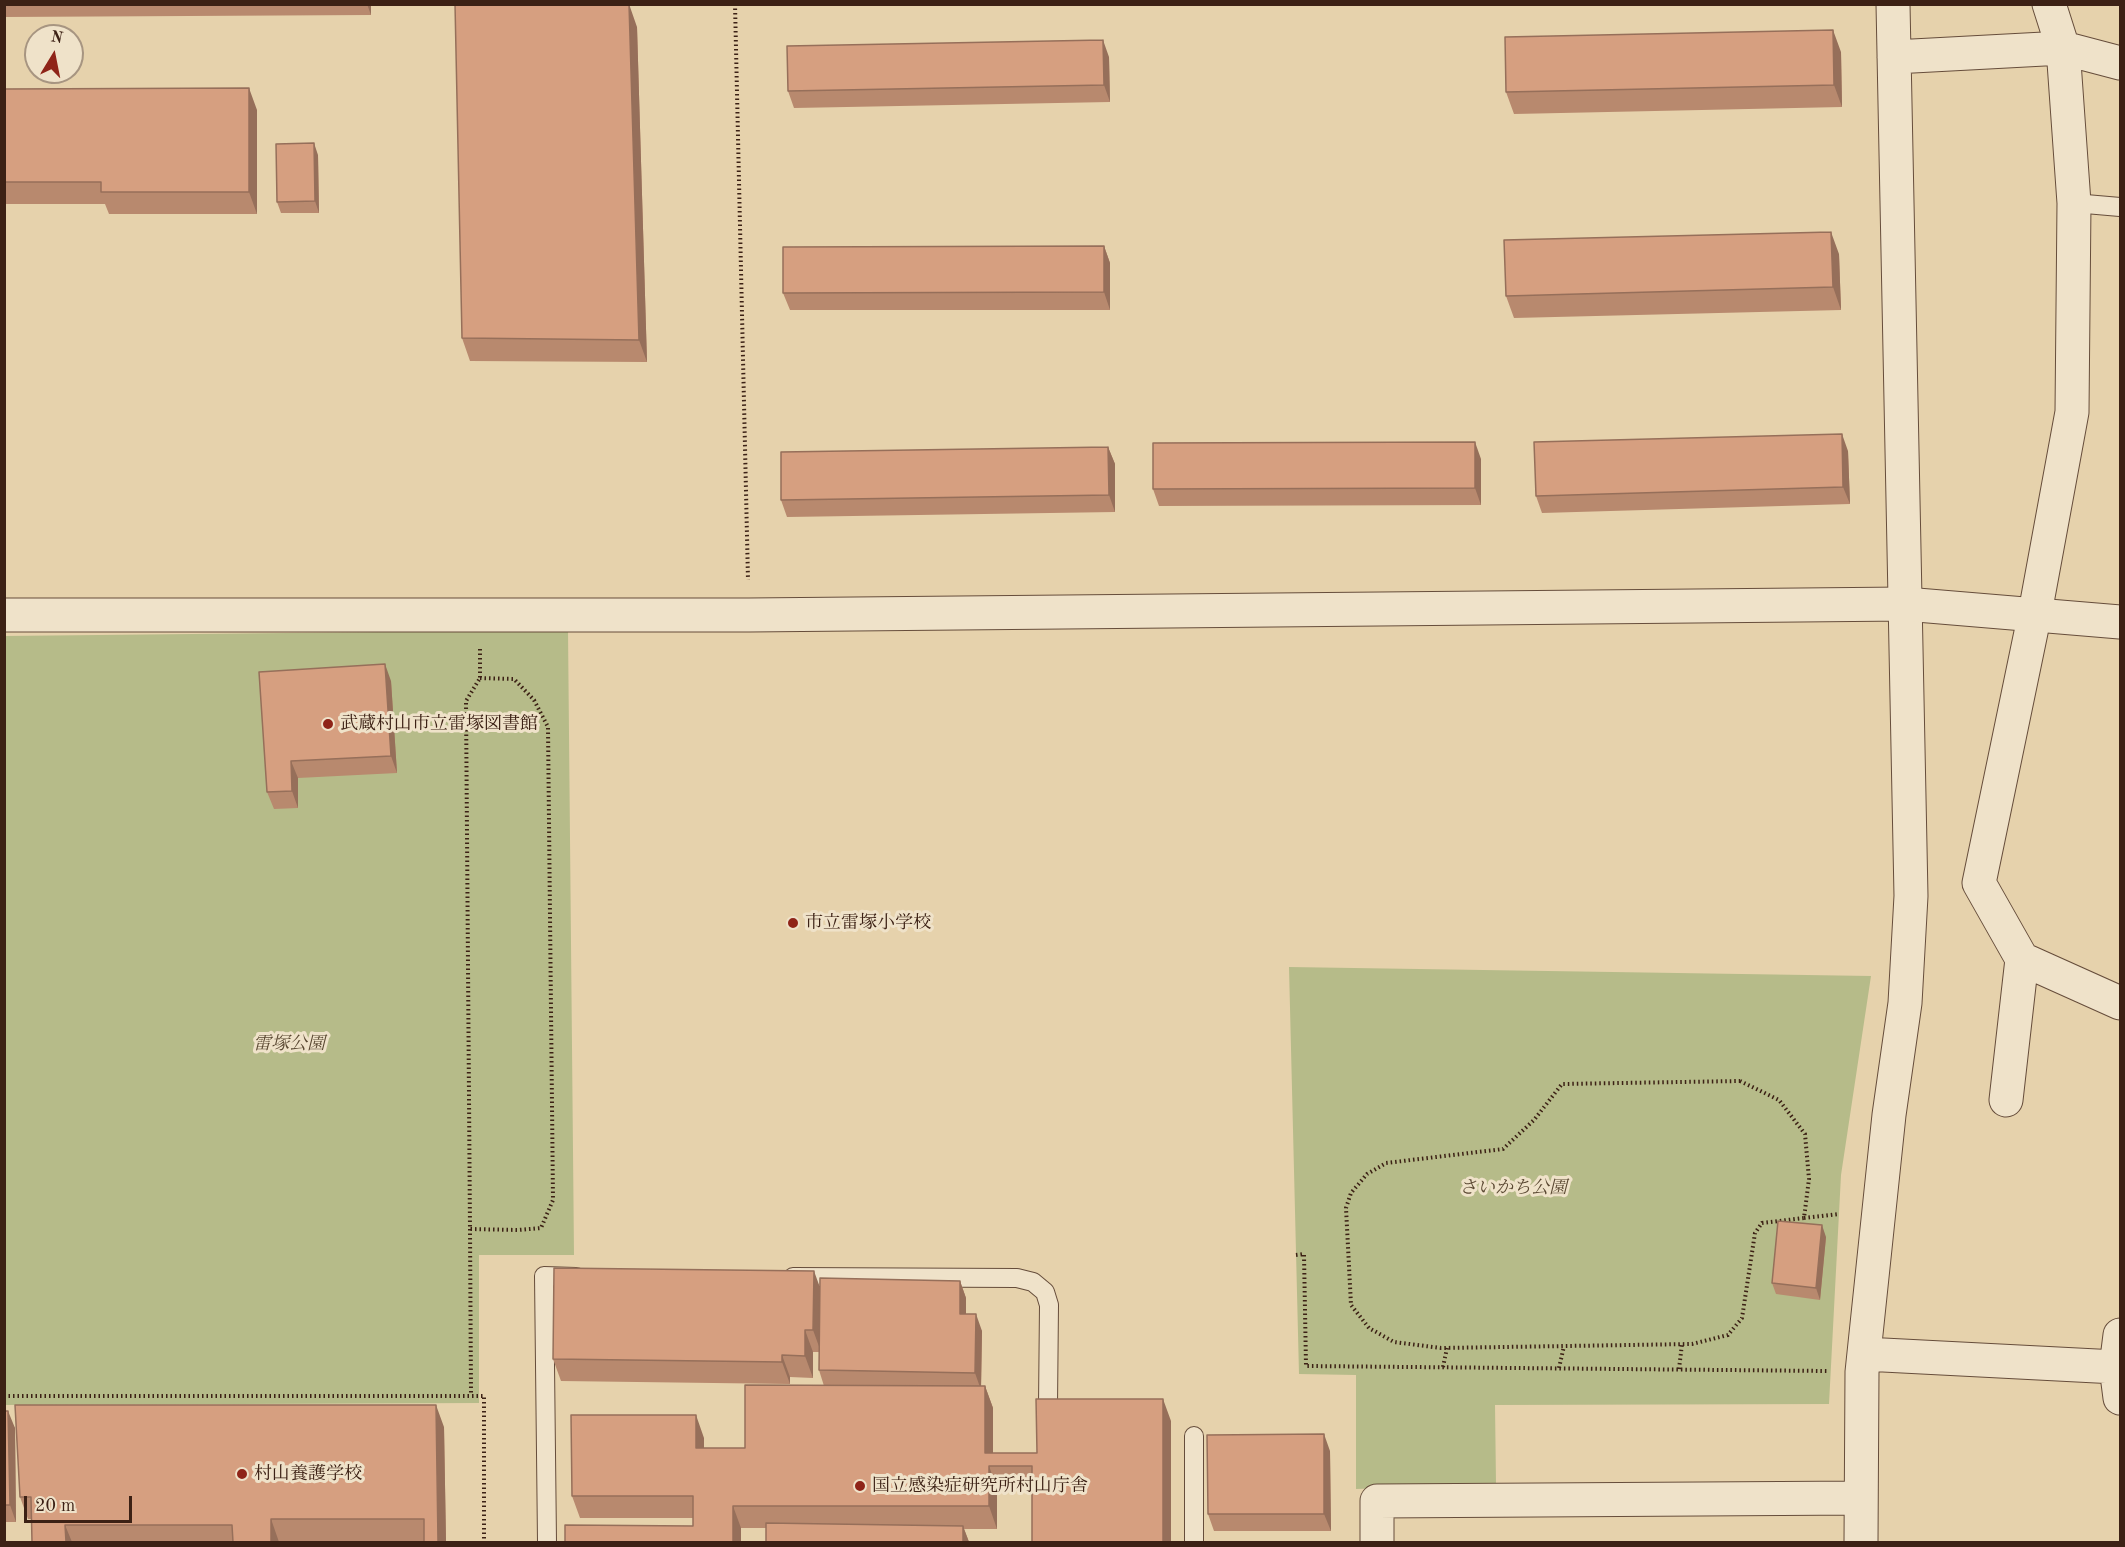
<!DOCTYPE html>
<html>
<head>
<meta charset="utf-8">
<style>
  body { margin:0 }
  #map { position:relative; width:2125px; height:1547px; overflow:hidden; background:#e6d2ac; font-family:"Old Standard TT",serif }
  canvas { display:block }
  .frame { position:absolute; inset:0; border:6px solid #3c2115; pointer-events:none }
  .north { position:absolute; left:24px; top:24px; width:60px; height:60px; box-sizing:border-box; background:#efe2c9; border:2px solid #a79581; border-radius:50%; rotate:10deg; font-size:16px; font-weight:700; line-height:24px; text-align:center; color:#3c2115 }
  .north::after { content:''; display:block; margin:auto; width:21px; height:27px; background:#8f2418; clip-path:polygon(50% 0,100% 100%,50% 72%,0 100%) }
  .scale { position:absolute; left:24px; top:1496px; width:108px; height:27px; box-sizing:border-box; border:3px solid #3c2115; border-top:0; padding-left:8px; font-size:18px; line-height:21px; white-space:nowrap; color:#3c2115; -webkit-text-stroke:4px #efe2c9; paint-order:stroke }
</style>
</head>
<body>
<div id="map">
<canvas width="2125" height="1547"></canvas>
<div class="frame"></div>
<div class="north">N</div>
<div class="scale">20 m</div>
</div>
<script>
const context = document.querySelector('canvas').getContext('2d');
context.lineJoin = 'round';
function fill(path, color) {
  context.fillStyle = color;
  context.fill(path, 'evenodd');
}
function shape(rows) {
  const path = new Path2D();
  for (const r of rows) {
    path.moveTo(r[0], r[1]);
    for (let i = 2; i < r.length; i += 2) path.lineTo(r[i], r[i + 1]);
  }
  return path;
}
function stroke(path, color, width, dash) {
  context.strokeStyle = color;
  context.lineWidth = width;
  context.lineCap = dash ? 'butt' : 'round';
  context.setLineDash(dash || []);
  context.stroke(path);
}
function write(font, color, halo, rows, align = 'center') {
  context.font = font + ' "Old Standard TT","Noto Serif JP",serif';
  context.lineWidth = 6;
  context.setLineDash([]);
  context.textBaseline = 'middle';
  context.strokeStyle = halo;
  context.fillStyle = color;
  for (const [text, x, y, turn = 0] of rows) {
    context.save();
    context.translate(x, y);
    context.rotate((+turn || 0) * Math.PI / 180);
    context.textAlign = isNaN(turn) ? turn : align;
    if (halo) context.strokeText(text, 0, 0);
    context.fillText(text, 0, 0);
    context.restore();
  }
}
const green = shape([
  [568,630,574,1255,479,1255,479,1403,5,1405,5,636],
  [1289,967,1871,976,1841,1175,1829,1404,1495,1405,1496,1484,1356,1489,1356,1375,1299,1374]
]);
const path = shape([
  [735,4,748,580],
  [480,649,480,678],
  [480,678,514,679,534,700,548,727,553,1200,541,1228,518,1230,470,1229,466,701,480,678],
  [1740,1081,1779,1100,1805,1134,1809,1179,1804,1218,1762,1223,1755,1233,1742,1318,1728,1335,1692,1344,1441,1348,1394,1342,1369,1328,1351,1305,1346,1208,1351,1193,1367,1174,1386,1163,1503,1149,1534,1120,1562,1084,1740,1081],
  [1804,1218,1839,1214],
  [470,1229,471,1394],
  [1296,1255,1304,1254,1306,1366,1828,1371],
  [1443,1367,1447,1348],
  [1559,1368,1564,1346],
  [1679,1369,1682,1344],
  [4,1396,484,1396,484,1542]
]);
const service = shape([
  [2074,203,2120,207],
  [793,1277,1017,1278,1033,1282,1045,1292,1049,1305,1048,1405],
  [547,1542,544,1276,576,1277],
  [1194,1542,1194,1436]
]);
const minor = shape([
  [2049,4,2063,48,2074,203,2072,412,2035,613,1979,883,2022,959,2120,1003],
  [1894,57,2063,48,2120,63],
  [2006,1100,2022,959],
  [2120,1335,2116,1367,2120,1398],
  [1864,1354,2116,1367],
  [1377,1542,1377,1501,1861,1498],
  [1861,1542,1862,1372,1889,1115,1905,1003,1911,896,1893,4]
]);
const tertiary = shape([
  [4,615,749,615,1905,604,2120,622]
]);
const wall = shape([
  [4,4,371,4,371,15,4,17],
  [637,27,647,362,470,361,462,338],
  [1841,52,1842,107,1514,114,1506,92],
  [1109,57,1110,102,794,108,788,91],
  [4,89,257,110,257,214,109,214,105,204,4,204],
  [318,155,319,213,281,213,277,202],
  [1104,246,1110,263,1110,310,790,310,783,293],
  [1839,254,1841,310,1514,318,1506,296],
  [1108,447,1115,464,1115,512,787,517,781,500],
  [1848,451,1850,504,1542,513,1536,496],
  [1481,459,1481,505,1159,506,1153,489],
  [259,672,391,681,397,773,298,778,298,808,274,809,267,792],
  [1826,1237,1820,1300,1776,1294,1772,1283],
  [960,1281,966,1298,966,1314,982,1331,981,1386,985,1386,993,1408,993,1453,1037,1453,1171,1421,1032,1488,997,1488,997,1529,964,1529,969,1542,766,1542,766,1528,741,1528,693,1526,693,1518,580,1518,572,1496,704,1438,704,1448,745,1448,824,1386,819,1370,819,1352,813,1352,813,1378,790,1377,790,1384,561,1381,553,1359,820,1288],
  [4,1411,15,1428,16,1522,4,1522],
  [444,1427,446,1542,424,1542,424,1541,279,1542,32,1542,32,1519,28,1519,20,1497],
  [1330,1451,1331,1531,1214,1531,1208,1514]
]);
const shadedWall = shape([
  [367,4,371,4,371,15],
  [629,4,637,27,647,362,639,340],
  [1833,30,1841,52,1842,107,1834,85],
  [1103,40,1109,57,1110,102,1104,85],
  [249,88,257,110,257,214,249,192],
  [314,143,318,155,319,213,315,201],
  [1831,232,1839,254,1841,310,1833,287],
  [1104,246,1110,263,1110,310,1104,292],
  [1842,434,1848,451,1850,504,1843,487],
  [1475,442,1481,459,1481,505,1475,488],
  [1108,447,1115,464,1115,512,1109,495],
  [385,664,391,681,397,773,391,756],
  [291,761,298,778,298,808,292,791],
  [1822,1225,1826,1237,1820,1300,1816,1288],
  [814,1271,822,1293,821,1352,813,1330],
  [960,1281,966,1298,966,1331,960,1314],
  [976,1314,982,1331,981,1390,975,1373],
  [805,1330,813,1352,813,1378,805,1356],
  [782,1355,790,1377,790,1384,782,1362],
  [985,1386,993,1408,993,1466,985,1453],
  [1163,1399,1171,1421,1171,1542,1163,1542],
  [436,1405,444,1427,446,1542,438,1542],
  [8,1411,15,1428,16,1522,10,1505],
  [696,1415,704,1438,704,1470,696,1448],
  [1324,1434,1330,1451,1331,1531,1324,1514],
  [989,1466,997,1488,997,1529,989,1506],
  [733,1506,741,1528,741,1542,733,1542],
  [271,1519,279,1542,271,1542],
  [65,1525,72,1542,66,1542],
  [963,1526,969,1542,963,1542]
]);
const building = shape([
  [455,4,629,4,639,340,462,338,455,4],
  [1833,30,1834,85,1506,92,1505,37,1833,30],
  [1103,40,1104,85,788,91,787,46,1103,40],
  [249,88,249,192,101,192,101,182,4,182,4,89,249,88],
  [314,143,315,201,277,202,276,144,314,143],
  [1831,232,1833,287,1506,296,1504,240,1831,232],
  [1104,246,1104,292,783,293,783,247,1104,246],
  [1842,434,1843,487,1536,496,1534,442,1842,434],
  [1475,442,1475,488,1153,489,1153,443,1475,442],
  [1108,447,1109,495,781,500,781,452,1108,447],
  [385,664,391,756,291,761,292,791,267,792,259,672,385,664],
  [1778,1221,1822,1225,1816,1288,1772,1283,1778,1221],
  [554,1268,814,1271,813,1330,805,1330,805,1356,782,1355,782,1362,553,1359,554,1268],
  [820,1278,960,1281,960,1314,976,1314,975,1373,819,1370,820,1278],
  [745,1385,985,1386,985,1453,1037,1453,1036,1399,1163,1399,1163,1542,1032,1542,1032,1466,989,1466,989,1506,733,1506,733,1542,565,1542,565,1525,693,1526,693,1496,572,1496,571,1415,696,1415,696,1448,745,1448,745,1385],
  [15,1405,436,1405,438,1542,424,1542,424,1519,271,1519,271,1542,233,1542,232,1525,65,1525,66,1542,32,1542,31,1497,20,1497,15,1405],
  [4,1411,8,1411,10,1505,4,1505,4,1411],
  [1324,1434,1324,1514,1208,1514,1207,1435,1324,1434],
  [766,1523,963,1526,963,1542,766,1542,766,1523]
]);
const markers = [
  [328,724,6,"#8f2418"],
  [793,923,6,"#8f2418"],
  [242,1474,6,"#8f2418"],
  [860,1486,6,"#8f2418"]
];
const poiNames = [
  ["武蔵村山市立雷塚図書館",340,724],
  ["市立雷塚小学校",805,923],
  ["村山養護学校",254,1474],
  ["国立感染症研究所村山庁舎",872,1486]
];
const parkNames = [
  ["雷塚公園",289,1044],
  ["さいかち公園",1513,1188]
];
fill(green, '#b6bb89');
stroke(service, '#664d3b', 20);
stroke(minor, '#664d3b', 35);
stroke(tertiary, '#664d3b', 35);
stroke(path, '#3c2115', 4, [1.5, 3]);
stroke(service, '#efe2c9', 18);
stroke(minor, '#efe2c9', 33);
stroke(tertiary, '#efe2c9', 33);
fill(wall, '#b8896e');
fill(shadedWall, '#966f5a');
fill(building, '#d69f80');
stroke(building, '#966f5a', 1.5);
for (const [x, y, r, color] of markers) {
  const dot = new Path2D();
  dot.arc(x, y, r, 0, 2 * Math.PI);
  context.fillStyle = color;
  context.fill(dot);
  stroke(dot, '#efe2c9', 2);
}
write('18px', '#3c2115', '#efe2c9', poiNames, 'left');
write('italic 18px', '#5a4832', '#efe2c9', parkNames);
</script>
</body>
</html>
